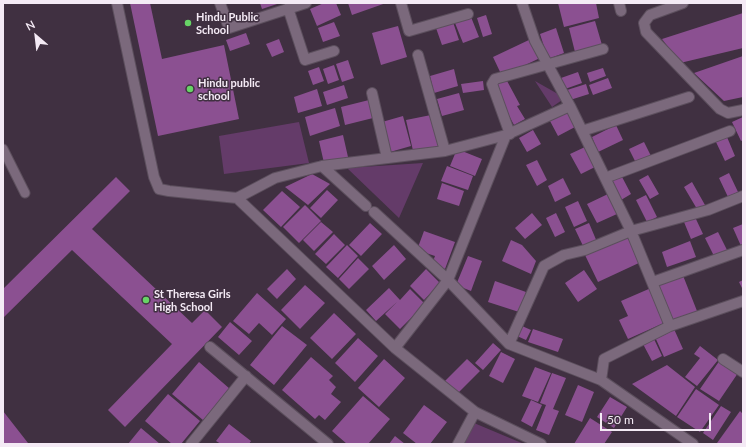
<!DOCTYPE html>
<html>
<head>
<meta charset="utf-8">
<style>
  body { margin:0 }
  #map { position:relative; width:746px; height:447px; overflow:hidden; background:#403041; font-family:Lato,sans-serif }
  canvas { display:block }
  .frame { position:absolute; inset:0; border:4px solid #f4eaf5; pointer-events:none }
  .north { position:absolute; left:16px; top:16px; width:40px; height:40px; -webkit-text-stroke:3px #403041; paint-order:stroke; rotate:332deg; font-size:11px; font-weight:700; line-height:16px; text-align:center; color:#f4eaf5 }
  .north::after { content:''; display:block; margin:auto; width:14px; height:18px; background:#f4eaf5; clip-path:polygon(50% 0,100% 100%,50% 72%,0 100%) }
  .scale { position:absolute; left:600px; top:413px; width:111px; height:18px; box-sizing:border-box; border:2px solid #f4eaf5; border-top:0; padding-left:5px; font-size:12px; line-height:14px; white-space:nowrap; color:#f4eaf5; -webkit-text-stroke:3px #403041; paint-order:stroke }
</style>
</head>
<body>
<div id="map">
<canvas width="746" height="447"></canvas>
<div class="frame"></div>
<div class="north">N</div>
<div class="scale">50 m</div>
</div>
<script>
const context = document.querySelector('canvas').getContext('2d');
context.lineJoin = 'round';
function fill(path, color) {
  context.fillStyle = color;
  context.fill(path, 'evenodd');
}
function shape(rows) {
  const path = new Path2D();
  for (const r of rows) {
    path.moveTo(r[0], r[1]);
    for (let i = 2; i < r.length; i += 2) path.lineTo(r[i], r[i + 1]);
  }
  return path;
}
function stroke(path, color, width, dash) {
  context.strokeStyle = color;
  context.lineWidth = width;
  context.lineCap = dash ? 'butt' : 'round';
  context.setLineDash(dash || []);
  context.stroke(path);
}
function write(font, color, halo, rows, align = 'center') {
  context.font = font + ' Lato,sans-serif';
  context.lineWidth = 3;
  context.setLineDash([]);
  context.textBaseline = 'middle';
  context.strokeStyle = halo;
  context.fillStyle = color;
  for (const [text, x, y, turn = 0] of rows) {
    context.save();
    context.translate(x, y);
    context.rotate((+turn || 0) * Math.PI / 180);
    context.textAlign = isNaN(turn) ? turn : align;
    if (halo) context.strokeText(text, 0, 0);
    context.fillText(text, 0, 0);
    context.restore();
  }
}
const green = shape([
  [535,81,565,98,552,107],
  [299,122,309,163,224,174,219,136],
  [423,163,399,218,347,168],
  [474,423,524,444,464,444]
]);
const building = shape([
  [130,3,150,3,162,59,224,45,239,119,158,136],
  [260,3,280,3,262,9],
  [324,3,336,3,341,15,317,26,310,9],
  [348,3,386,3,352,15],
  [558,3,596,3,599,18,564,27],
  [743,13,743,48,680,63,662,39],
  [486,15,492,34,483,37,477,18],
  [471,17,479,37,463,43,455,23],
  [595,21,602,45,575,52,569,28],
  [334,22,340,36,323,42,318,28],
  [453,22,459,40,442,45,436,28],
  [398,26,407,57,381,65,372,33],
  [556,28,564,53,548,59,540,34],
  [246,33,250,44,230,51,226,40],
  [279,39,284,52,272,57,266,44],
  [531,39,540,58,502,76,493,57],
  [743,56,743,97,724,101,694,73],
  [348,60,354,78,342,82,336,64],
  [334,65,339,80,328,84,323,69],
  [319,67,324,81,313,85,308,71],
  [603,68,606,76,590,82,587,73],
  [454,69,458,86,434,93,430,76],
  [578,72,582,83,565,89,561,78],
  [608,78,612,88,593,95,589,85],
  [506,79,520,105,517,106,525,119,514,125,493,86],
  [483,81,484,90,463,93,461,84],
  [586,84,589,94,570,100,567,90],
  [344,85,348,98,327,105,323,92],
  [317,89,322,106,298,113,294,97],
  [459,93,464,110,442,116,437,99],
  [369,100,373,118,345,125,341,107],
  [335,108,340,126,310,136,305,117],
  [567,112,575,127,558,136,550,121],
  [431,115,439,149,414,155,406,120],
  [403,116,411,146,390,152,382,122],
  [743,117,743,140,741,141,732,122],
  [616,125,623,140,598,152,592,137],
  [533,130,541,144,527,152,519,138],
  [343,135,348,157,324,163,319,141],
  [727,137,735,156,725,161,716,142],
  [644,142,652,158,637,165,629,149],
  [585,147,595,167,581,174,570,154],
  [457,149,482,159,475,176,450,166],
  [537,160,547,180,537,186,526,165],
  [447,166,473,176,468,190,441,181],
  [729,173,738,192,728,197,719,178],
  [312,174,330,184,308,205,285,187],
  [621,175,631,194,621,200,611,181],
  [648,175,659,194,650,199,639,180],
  [116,177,130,191,92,229,192,323,205,310,222,327,125,427,108,410,172,344,72,250,3,318,3,289],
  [563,178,571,194,555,202,548,186],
  [692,182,705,205,697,209,684,187],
  [442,183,464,191,459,206,437,199],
  [327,190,338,200,321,218,310,208],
  [282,191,300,207,281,227,263,210],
  [608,194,617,214,597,223,587,204],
  [646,195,657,217,647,222,636,200],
  [578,201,587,221,574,227,565,207],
  [305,205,321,221,299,243,283,227],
  [532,213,542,225,525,239,515,228],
  [556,213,565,232,555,237,546,218],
  [695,217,703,234,691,239,684,222],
  [321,222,333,232,314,251,303,240],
  [370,223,382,234,361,256,349,245],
  [589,223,597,242,584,248,575,229],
  [743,224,743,245,741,246,733,228],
  [424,231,455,242,445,269,432,264,435,256,417,250],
  [718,232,727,250,714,256,705,238],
  [334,234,345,245,326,264,315,254],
  [628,235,641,262,598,282,585,255],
  [511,240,522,245,536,261,531,274,502,261],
  [690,241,696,257,667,267,662,252],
  [347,245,358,256,338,278,326,267],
  [394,245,406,259,384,280,372,266],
  [468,256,482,261,471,291,456,285],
  [358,258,369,269,349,289,339,279],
  [287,269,296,279,277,299,267,289],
  [426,269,440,283,424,300,410,286],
  [584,270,597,289,578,302,565,283],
  [682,273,697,311,671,321,656,284],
  [743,280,743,290,739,282],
  [495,281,526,292,519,312,488,302],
  [305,285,325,303,300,329,281,310],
  [389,288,400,300,410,289,425,304,400,329,385,314,397,302,376,321,366,310],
  [651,288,666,322,628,339,619,320,628,316,621,301],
  [257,293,286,319,272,335,259,323,249,334,233,321],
  [334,313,356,334,332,359,310,338],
  [230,322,252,341,239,355,218,337],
  [282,326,307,345,274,385,250,365],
  [522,326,531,330,526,340,517,336],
  [533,329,563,339,558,352,528,342],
  [674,329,683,349,664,357,655,337],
  [358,338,378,356,355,382,335,363],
  [654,339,662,356,652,361,643,344],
  [493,343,501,350,483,370,475,363],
  [700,346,718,360,697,386,685,377,700,358,694,354],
  [501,352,515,359,503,383,489,376],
  [311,357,333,376,329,380,336,387,331,394,341,402,325,420,319,415,315,419,282,390],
  [384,359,405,378,379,407,358,388],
  [467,359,480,371,458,393,445,381],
  [720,360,738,373,719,401,700,389],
  [199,362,230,389,203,420,172,394],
  [667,365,695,387,676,416,632,384],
  [535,367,551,373,538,402,522,396],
  [552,373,566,378,553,409,559,411,549,435,536,430,546,405,540,403],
  [578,385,594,392,582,422,565,415],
  [696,389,719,405,700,432,677,417],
  [168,394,200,421,181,444,172,444,145,421],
  [363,396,390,419,368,444,347,444,332,431],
  [610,397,627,407,614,428,597,417],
  [531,400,542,405,532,427,521,421],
  [424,405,447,422,430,444,417,444,403,433],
  [721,406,731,412,713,440,703,433],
  [3,411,28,443,27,444,3,444],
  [740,411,743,414,743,444,718,444,717,443],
  [590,418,612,432,604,444,574,444],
  [229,424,251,441,249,444,221,444,216,441],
  [141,428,160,444,128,444],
  [395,436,405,444,389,444]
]);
const lane = shape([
  [3,149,25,193]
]);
const street = shape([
  [117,3,154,177,159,189,169,191,237,198,275,178,322,166,445,151,506,135,570,106],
  [220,3,229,28,306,3],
  [401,3,409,31,468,14],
  [522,3,535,41,570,106,631,231,670,326],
  [619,3,621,11],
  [683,3,650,15,644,23,646,32,720,109,728,113,743,110],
  [288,8,305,60,334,51],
  [418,55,445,151],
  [372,93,387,158],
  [582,131,689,97],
  [510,134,492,84,495,79,603,49],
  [322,166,366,206],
  [605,178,730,131],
  [237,198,395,348,475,412,541,444],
  [374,212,448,280,509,344,601,380,693,444],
  [653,282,743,250],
  [509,344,544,266,564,255,585,250,631,231,708,210,743,196],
  [210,347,328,444],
  [395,348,448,280,506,135],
  [723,359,743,372],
  [601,380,604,359,670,326,743,301],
  [191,444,246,376],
  [458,444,475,412]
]);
const markers = [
  [188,23,4,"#67d466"],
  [190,89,4,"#67d466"],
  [146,300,4,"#67d466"]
];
const poiNames = [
  ["Hindu Public",196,17],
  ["School",196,30],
  ["Hindu public",198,83],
  ["school",198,96],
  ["St Theresa Girls",154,294],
  ["High School",154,307]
];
fill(green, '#643b69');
fill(building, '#8b5091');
stroke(lane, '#5c4f5d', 11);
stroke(street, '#5c4f5d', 12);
stroke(lane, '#7b697c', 9);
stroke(street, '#7b697c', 10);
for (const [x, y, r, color] of markers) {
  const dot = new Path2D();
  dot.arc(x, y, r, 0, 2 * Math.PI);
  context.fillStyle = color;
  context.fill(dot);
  stroke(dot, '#403041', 1.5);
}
write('bold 11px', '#f4eaf5', '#403041', poiNames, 'left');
</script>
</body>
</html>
